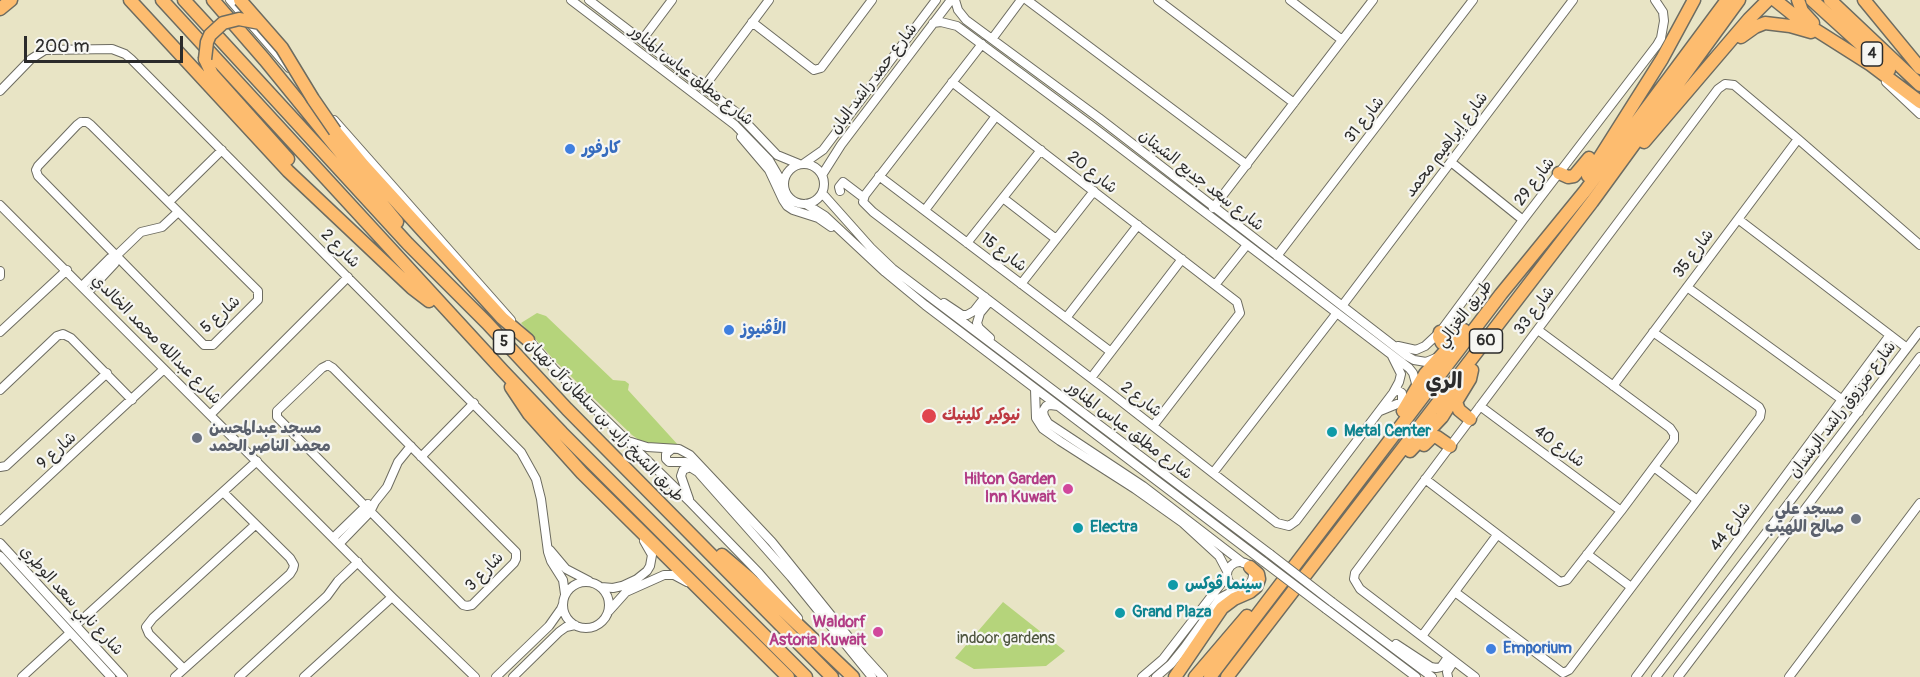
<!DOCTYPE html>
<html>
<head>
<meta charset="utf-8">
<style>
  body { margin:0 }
  #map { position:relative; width:1920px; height:677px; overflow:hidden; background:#e8e4c5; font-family:Pangolin,sans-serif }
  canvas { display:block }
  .scale { position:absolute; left:24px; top:36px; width:159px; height:27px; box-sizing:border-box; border:3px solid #2b2b2b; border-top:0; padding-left:8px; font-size:18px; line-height:21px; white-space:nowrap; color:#2b2b2b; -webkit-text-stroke:4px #f6f6f2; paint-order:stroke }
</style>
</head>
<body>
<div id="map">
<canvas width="1920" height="677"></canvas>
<div class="scale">200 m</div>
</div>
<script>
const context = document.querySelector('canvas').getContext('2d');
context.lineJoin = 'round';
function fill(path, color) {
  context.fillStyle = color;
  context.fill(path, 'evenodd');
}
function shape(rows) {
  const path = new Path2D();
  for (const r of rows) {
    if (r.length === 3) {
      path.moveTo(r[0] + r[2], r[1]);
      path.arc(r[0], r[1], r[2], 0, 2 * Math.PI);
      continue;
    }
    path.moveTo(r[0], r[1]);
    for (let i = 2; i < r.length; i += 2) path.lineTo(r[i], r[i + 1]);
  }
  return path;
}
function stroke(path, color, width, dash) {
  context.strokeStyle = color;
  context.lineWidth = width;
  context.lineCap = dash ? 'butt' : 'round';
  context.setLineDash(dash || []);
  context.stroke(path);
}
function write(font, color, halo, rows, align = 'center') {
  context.font = font + ' Pangolin,"Playpen Sans Arabic",sans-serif';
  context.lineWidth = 4.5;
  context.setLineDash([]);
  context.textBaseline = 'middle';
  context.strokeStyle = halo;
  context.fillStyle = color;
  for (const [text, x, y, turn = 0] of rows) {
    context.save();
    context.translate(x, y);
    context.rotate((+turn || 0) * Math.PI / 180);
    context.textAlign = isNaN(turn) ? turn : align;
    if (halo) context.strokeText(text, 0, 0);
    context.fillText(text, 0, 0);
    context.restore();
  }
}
const green = shape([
  [537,313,546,316,613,380,625,381,629,384,628,390,679,446,642,442,632,435,555,361,521,323],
  [1003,602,1065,651,1046,666,974,669,955,658]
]);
const minor = shape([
  [230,0,289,68],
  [571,0,735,125,769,160,783,184],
  [589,0,737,113,777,155,799,164],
  [955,0,958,10,966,20,1099,118,1407,356,1414,360,1426,362,1438,357],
  [1027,0,1247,165],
  [1158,0,1294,103],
  [1290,0,1342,40],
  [752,22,814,70,821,68,872,0],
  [933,23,941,22,957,26,1093,127,1409,368,1413,373,1417,387],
  [992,39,1021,0],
  [642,40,672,0],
  [982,44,865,195,863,202,873,212,1108,391,1277,523,1289,526,1296,521,1393,393,1399,382,1401,374,1392,356],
  [952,82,1237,302,1240,313,1153,426],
  [1886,82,1920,114],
  [704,87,769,0],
  [0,91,31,59,45,50,112,49,125,54,131,59,521,452,536,479,541,499,548,552,551,561,563,580,565,594],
  [334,120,511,320],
  [81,122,87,122,91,125,258,291,258,300,213,345,204,345,38,176,36,170,38,166,77,125,81,122],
  [741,137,769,170,783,200,787,206,793,210,818,218,831,227],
  [1451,162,1523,220],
  [804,184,20],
  [803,164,823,150,936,0],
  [822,175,841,145,951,0],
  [879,176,1111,352],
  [840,191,839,187,843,182,864,198],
  [822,193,871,248,893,269,1270,554],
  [1003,198,1056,239],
  [169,202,222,150],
  [806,204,825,216,885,272,925,305,1264,562],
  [0,205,392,597,475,677],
  [1213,208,1373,0],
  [925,210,996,116],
  [1738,219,1907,348],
  [967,243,1041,150],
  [1277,256,1473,0],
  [0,271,0,276],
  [1021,284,1094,191],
  [1215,285,1246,246],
  [82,286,110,258,116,256,141,232,162,227,178,212],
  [1687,287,1859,412],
  [88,292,115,263,116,256],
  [990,301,980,313,977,323,979,328,990,338],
  [944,303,962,315,967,315,974,311,985,297],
  [1342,306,1573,0],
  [1066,318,1138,225],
  [0,332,67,270],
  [527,338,554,369,691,503,759,573,798,618],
  [1398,346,1416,350,1425,346,1440,332,1523,220,1657,45,1661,38,1664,21,1663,12,1655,0],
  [328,365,333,368,516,552,516,559,514,563,472,605,467,606,463,605,277,417,277,411,322,368,328,365],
  [1091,378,1182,259],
  [1613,386,1798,139],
  [1035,389,1036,418,1043,429,1060,441,1135,489,1183,523,1219,556,1227,571],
  [0,390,57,336,63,334,71,338,132,400],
  [1058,406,1050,405,1046,406,1043,411,1044,416,1048,423,1143,486,1243,563],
  [1480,406,1621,511],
  [1380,411,1402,402,1402,393,1397,390,1393,393],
  [211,414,348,277],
  [631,442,647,447,679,449,690,455,772,542,863,655,883,677],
  [672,449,666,454,666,459,669,462,686,462,693,466],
  [421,457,474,403],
  [0,467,6,466,107,373],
  [1654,467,1697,500],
  [1213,473,1336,314],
  [1425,479,1560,582,1567,580,1621,511,1674,440,1674,434,1670,428,1538,330],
  [689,499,681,476,683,470,690,467,698,472,791,577,872,677],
  [0,521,164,369],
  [334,537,368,504],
  [0,543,123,677],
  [340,543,370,512,375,502,387,487,398,462,411,446],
  [550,550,566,569,589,581],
  [1587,554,1631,587],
  [0,556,111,677],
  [1240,575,13],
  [586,605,23],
  [601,587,613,588,622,586,637,579,647,571,650,566,652,555,644,541],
  [1455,592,1563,673,1569,670,1760,417,1761,411,1759,407,1653,332],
  [1332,602,1432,677],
  [1326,609,1416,677],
  [609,611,626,592,664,575,674,575,687,582],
  [76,625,257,461],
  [1422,636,1497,535],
  [1396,644,1431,667,1436,668,1441,667,1448,657],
  [184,669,149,634,146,627,153,618,255,525],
  [22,677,70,633],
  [175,677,290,574,293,569,294,565,290,558,223,492],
  [239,677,327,596,338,581,358,562],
  [304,677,392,597],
  [496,677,549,626,561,609,563,604],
  [513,677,559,632,566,627,575,625],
  [1142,677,1163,659,1227,576],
  [1156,677,1171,664,1184,648,1220,598,1239,588],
  [1448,677,1447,672,1454,661],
  [1475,677,1360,589,1354,579,1355,573,1718,89,1725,84,1734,85,1798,139,1920,245],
  [1636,677,1890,335],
  [1656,677,1920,331],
  [1678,677,1920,357],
  [1789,677,1920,503]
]);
const highway = shape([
  [130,0,288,171,412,288,429,301],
  [162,0,503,371,562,433,806,677],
  [184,0,408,244,487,323,567,409,832,677],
  [213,0,265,60,397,222],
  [1775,0,1800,20,1871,65,1920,102],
  [1798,0,1802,11,1813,23],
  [1812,0,1889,70],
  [1830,0,1920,85],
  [1864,0,1920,68],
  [0,9,11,0],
  [1741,37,1755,27,1765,23,1790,26,1811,32],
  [205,59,212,74,288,159],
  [335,131,363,165,502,318,528,340],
  [1644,142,1749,19,1768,0],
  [1559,173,1568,177,1574,176,1589,158],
  [1588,176,1662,59,1694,0],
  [1440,332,1439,337,1442,343,1456,336],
  [511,387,529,414,582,473,788,677],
  [1403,411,1425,374,1464,330],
  [1470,419,1459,410,1456,402,1470,379,1472,370],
  [1424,445,1432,437,1437,437,1450,446],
  [1410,451,1442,417,1463,383],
  [722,555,749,578,853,677],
  [1175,677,1222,608,1234,599,1250,592,1256,587,1259,579,1258,574,1250,567],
  [1195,677,1247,616],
  [1210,677,1501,294,1585,191,1727,0],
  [1227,677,1592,202,1739,0]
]);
const minorBridge = shape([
  [1270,554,1332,602],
  [1264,562,1326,609]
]);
const highwayBridge = shape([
  [240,0,282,48,313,99,335,131],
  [205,59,207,42,210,35,223,23,239,19,260,23]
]);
const markers = [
  [570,149,6,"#3f7fe0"],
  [729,330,6,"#3f7fe0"],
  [929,416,8,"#e0444e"],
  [1332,432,6,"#0f9aa8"],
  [197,438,6,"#6b7280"],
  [1068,489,6,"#d1479c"],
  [1856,519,6,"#6b7280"],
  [1078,528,6,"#0f9aa8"],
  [1173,585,6,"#0f9aa8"],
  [1120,613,6,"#0f9aa8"],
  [878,632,6,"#d1479c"],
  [1491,649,6,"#3f7fe0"]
];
const shields = [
  [1872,54,21],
  [1486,341,33],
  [504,342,21]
];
const shieldNames = [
  ["4",1872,54],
  ["60",1486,341],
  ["5",504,342]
];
const streetNames = [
  ["شارع مطلق عباس المناور",691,76,38],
  ["شارع حمد راشد البان",874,79,-53],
  ["شارع 31",1365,120,-52],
  ["شارع إبراهيم محمد",1447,145,-53],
  ["شارع 20",1092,173,38],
  ["شارع سعد جديع الشيتان",1201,181,38],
  ["شارع 29",1535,182,-53],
  ["شارع 2",340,249,45],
  ["شارع 15",1003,253,37],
  ["شارع 35",1694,254,-53],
  ["شارع 33",1535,311,-53],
  ["طريق الغزالي",1465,314,-52],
  ["شارع 5",221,315,-42],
  ["شارع عبدالله محمد الخالدي",156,340,45],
  ["شارع 2",1141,400,38],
  ["شارع مرزوق راشد الرشدان",1843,410,-53],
  ["طريق الشيخ زايد بن سلطان آل نهيان",604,421,46],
  ["شارع مطلق عباس المناور",1129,431,37],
  ["شارع 40",1559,447,37],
  ["شارع 9",57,451,-42],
  ["شارع 44",1731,527,-53],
  ["شارع 3",485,572,-46],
  ["شارع نابي سعد الوطري",71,601,47]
];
const shopNames = [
  ["كارفور",582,149],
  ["الأڤنيوز",741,330],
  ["Emporium",1503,649]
];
const healthNames = [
  ["نيوكير كلينيك",942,416]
];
const worshipNames = [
  ["مسجد عبدالمحسن",209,429],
  ["محمد الناصر الحمد",209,447],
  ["مسجد علي",1844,510,"right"],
  ["صالح اللهيب",1844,528,"right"]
];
const cultureNames = [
  ["Metal Center",1344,432],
  ["Electra",1090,528],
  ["سينما ڤوكس",1185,585],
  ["Grand Plaza",1132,613]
];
const hotelNames = [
  ["Hilton Garden",1056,480],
  ["Inn Kuwait",1056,498],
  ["Waldorf",866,623],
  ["Astoria Kuwait",866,641]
];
const parkNames = [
  ["indoor gardens",1006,639]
];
const districtNames = [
  ["الري",1444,382]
];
fill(green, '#b5d47b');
stroke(minor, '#6d6c61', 10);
stroke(highway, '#6d6c61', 15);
stroke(minor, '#fff', 8);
stroke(highway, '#fdbc6f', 12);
stroke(minorBridge, '#6d6c61', 10, []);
stroke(highwayBridge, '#6d6c61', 15, []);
stroke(minorBridge, '#fff', 8);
stroke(highwayBridge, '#fdbc6f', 12);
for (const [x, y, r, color] of markers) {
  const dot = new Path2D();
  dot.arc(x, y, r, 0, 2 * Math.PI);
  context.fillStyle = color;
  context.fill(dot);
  stroke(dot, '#f6f6f2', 2);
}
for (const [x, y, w] of shields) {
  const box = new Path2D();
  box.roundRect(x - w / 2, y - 12, w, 24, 4.5);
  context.fillStyle = '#f6f6f2';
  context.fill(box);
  stroke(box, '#2b2b2b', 1.5);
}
write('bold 15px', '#2b2b2b', null, shieldNames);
write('16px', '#2b2b2b', '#f6f6f2', streetNames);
write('bold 16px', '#366cbe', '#f6f6f2', shopNames, 'left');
write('bold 16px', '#be3a42', '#f6f6f2', healthNames, 'left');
write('bold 16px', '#5b616d', '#f6f6f2', worshipNames, 'left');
write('bold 16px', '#0d838f', '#f6f6f2', cultureNames, 'left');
write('bold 16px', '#b23c85', '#f6f6f2', hotelNames, 'right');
write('16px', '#4e553f', '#f6f6f2', parkNames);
write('bold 22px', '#2b2b2b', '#f6f6f2', districtNames);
</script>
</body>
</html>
